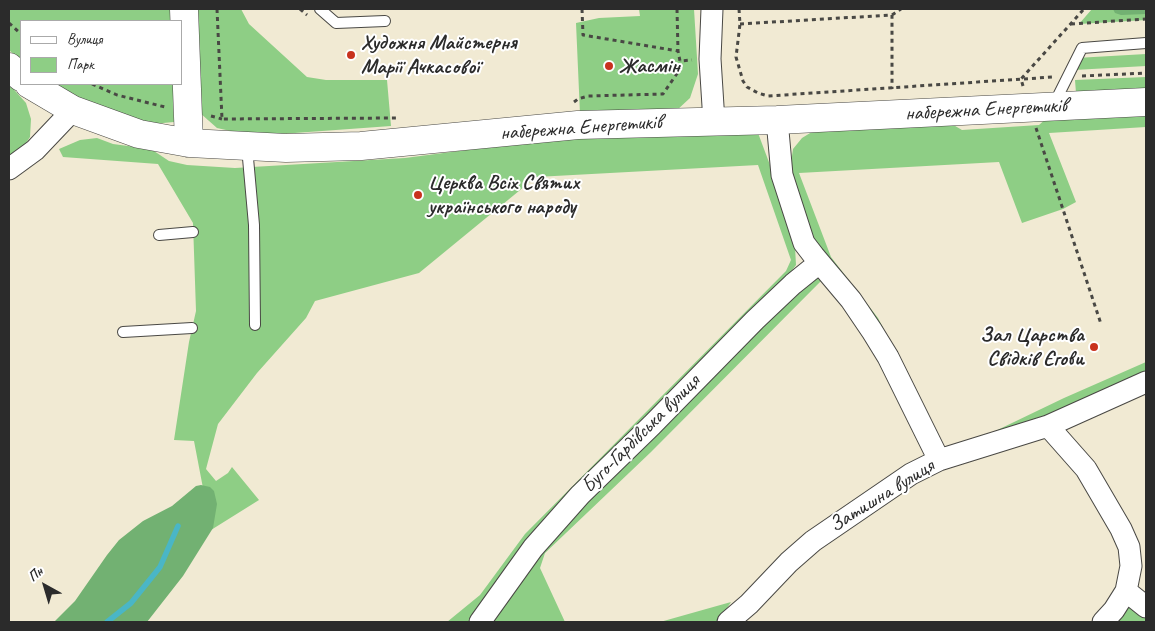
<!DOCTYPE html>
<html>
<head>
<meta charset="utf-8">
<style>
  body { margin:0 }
  #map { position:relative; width:1155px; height:631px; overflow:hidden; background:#f1ead3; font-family:Caveat,sans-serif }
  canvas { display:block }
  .frame { position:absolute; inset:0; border:10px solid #2b2b2b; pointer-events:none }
  .legend { position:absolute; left:20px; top:20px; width:162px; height:65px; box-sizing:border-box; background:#fff; border:1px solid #aaa; margin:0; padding:6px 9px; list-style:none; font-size:15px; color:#2b2b2b }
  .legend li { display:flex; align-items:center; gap:10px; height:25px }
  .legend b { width:25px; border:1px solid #aaa }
  .north { position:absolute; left:20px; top:561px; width:50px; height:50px; -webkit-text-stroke:4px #fff; paint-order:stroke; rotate:321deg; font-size:14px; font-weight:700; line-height:20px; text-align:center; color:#2b2b2b }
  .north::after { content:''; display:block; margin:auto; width:18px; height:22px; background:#2b2b2b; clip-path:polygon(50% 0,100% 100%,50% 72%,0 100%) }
</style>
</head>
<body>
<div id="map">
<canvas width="1155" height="631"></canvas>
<div class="frame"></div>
<ul class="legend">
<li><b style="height:6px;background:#fff"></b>Вулиця</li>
<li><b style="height:14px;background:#8ece85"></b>Парк</li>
</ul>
<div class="north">Пн</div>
</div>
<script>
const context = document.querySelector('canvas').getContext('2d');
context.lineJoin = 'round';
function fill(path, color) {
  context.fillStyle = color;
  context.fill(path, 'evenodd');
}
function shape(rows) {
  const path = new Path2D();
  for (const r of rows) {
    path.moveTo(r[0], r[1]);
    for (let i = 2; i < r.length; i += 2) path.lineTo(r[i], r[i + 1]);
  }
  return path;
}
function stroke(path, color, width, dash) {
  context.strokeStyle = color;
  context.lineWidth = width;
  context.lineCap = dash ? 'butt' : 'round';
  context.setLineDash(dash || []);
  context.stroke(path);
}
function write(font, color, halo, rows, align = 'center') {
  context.font = font + ' Caveat,sans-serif';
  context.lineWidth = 4;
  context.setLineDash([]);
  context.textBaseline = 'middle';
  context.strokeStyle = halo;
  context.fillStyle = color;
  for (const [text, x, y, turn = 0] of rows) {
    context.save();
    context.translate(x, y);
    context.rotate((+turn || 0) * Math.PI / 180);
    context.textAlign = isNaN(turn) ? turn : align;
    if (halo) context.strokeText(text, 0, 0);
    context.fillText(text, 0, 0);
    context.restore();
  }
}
const green = shape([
  [9,9,170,9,170,21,21,21,21,61,9,50],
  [192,9,241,9,249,24,307,77,326,80,387,80,391,126,253,136,217,128,200,113],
  [639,9,694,9,698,74,690,98,676,111,580,114,576,23,599,18,640,16],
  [1092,9,1146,9,1146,20,1079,24],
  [1146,54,1146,66,1074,70,1076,58],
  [1146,77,1146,90,1076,93,1075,80],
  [9,84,26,103,31,119,30,137,22,149,9,158],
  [50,84,173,84,174,122,141,125,89,106],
  [1146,111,1146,127,1049,133,1076,202,1063,209,1022,223,999,162,799,173,831,257,878,318,894,349,829,263,811,234,796,196,791,163,793,149,802,138,815,130,950,123,962,130,1039,125,1049,116],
  [758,133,773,173,795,247,796,265,785,280,470,622,447,622,480,595,525,534,786,271,791,260,758,165,536,177,419,273,315,301,306,318,257,373,218,424,206,469,216,481,228,473,232,467,259,500,211,530,194,441,174,440,189,342,196,311,193,223,158,164,63,157,59,149,80,140,97,138,113,144,151,149,169,161,187,165,235,168,405,158,551,139],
  [812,275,821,281,651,452,545,553,540,568,565,622,489,622,553,533],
  [1146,362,1146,377,1067,411,987,435,1064,398],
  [731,602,718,622,660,622],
  [1134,605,1146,614,1146,622,1112,622,1126,607]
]);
const forest = shape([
  [1113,9,1146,9,1146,14,1121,15,1115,13],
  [201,485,210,487,214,491,217,504,213,528,183,576,147,622,54,622,75,601,107,555,119,540,143,521,172,506,196,486]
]);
const stream = shape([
  [107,622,131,603,160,567,178,526]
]);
const path = shape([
  [217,9,222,119,397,118],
  [300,9,307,15],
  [582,9,583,35,678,51],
  [677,9,678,51,680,61,692,60],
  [739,9,740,24,736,57,743,81,747,87,758,93,768,96,1053,77],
  [892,15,901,9],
  [9,23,21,34],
  [740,24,892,15,892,89],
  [1071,24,1146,19],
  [1082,76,1146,73],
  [92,84,117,95,165,107],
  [1023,86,1021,79,1084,9],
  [574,102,578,99,588,96,663,94,678,72,680,61],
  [211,116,222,119],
  [1036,128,1101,324]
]);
const lane = shape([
  [320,9,336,23,385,21],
  [1054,104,1082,48,1146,43],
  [247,147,254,225,255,325],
  [159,235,193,232],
  [123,332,192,328]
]);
const street = shape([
  [712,9,710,59,714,122],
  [777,120,782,175,804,243,814,256,851,300,872,331,888,357,939,460],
  [9,169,35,150,73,110],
  [1048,426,1086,469,1121,529,1129,547,1131,566,1126,591,1114,610,1103,622],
  [1126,591,1146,607],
  [480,622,533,548,580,495,652,425,755,320,793,284,819,263],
  [728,622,749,604,789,562,813,541,911,474,939,460,1048,426,1146,382]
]);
const secondary = shape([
  [184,9,189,143],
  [9,67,21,77],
  [29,84,73,110,139,134,189,143,286,148,361,146,578,125,777,120,1146,102]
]);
const markers = [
  [351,55,5,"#c8321e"],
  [609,66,5,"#c8321e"],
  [418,195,5,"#c8321e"],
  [1094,347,5,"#c8321e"]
];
const poiNames = [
  ["Художня Майстерня",361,43],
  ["Марії Ачкасової",361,67],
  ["Жасмін",619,66],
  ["Церква Всіх Святих",428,183],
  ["українського народу",428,207],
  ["Зал Царства",1084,335,"right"],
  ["Свідків Єгови",1084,359,"right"]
];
const streetNames = [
  ["набережна Енергетиків",986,110,-3],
  ["набережна Енергетиків",581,128,-4],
  ["Буго-Гардівська вулиця",641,434,-45],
  ["Затишна вулиця",882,496,-32]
];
fill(green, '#8ece85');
fill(forest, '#72b172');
stroke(stream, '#4ab6c6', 5.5);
stroke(lane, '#494844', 12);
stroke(street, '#494844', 23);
stroke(secondary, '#494844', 29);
stroke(path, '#494844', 3, [4, 4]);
stroke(lane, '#fff', 10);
stroke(street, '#fff', 21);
stroke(secondary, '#fff', 28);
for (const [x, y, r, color] of markers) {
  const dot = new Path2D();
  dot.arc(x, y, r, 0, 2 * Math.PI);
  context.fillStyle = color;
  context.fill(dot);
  stroke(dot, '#fff', 2);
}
write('bold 21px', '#2b2b2b', '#fff', poiNames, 'left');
write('21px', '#2b2b2b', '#fff', streetNames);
</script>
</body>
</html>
